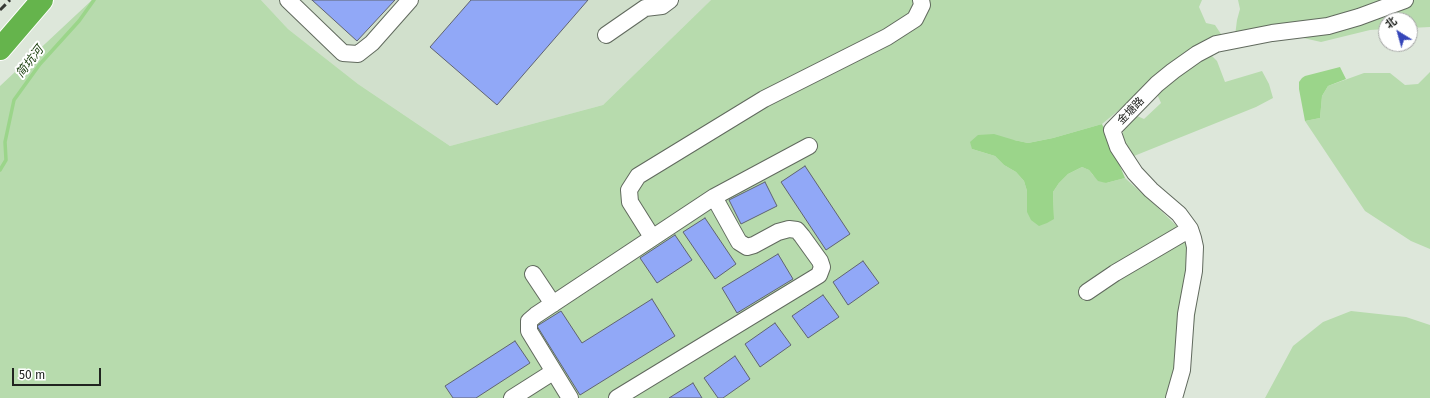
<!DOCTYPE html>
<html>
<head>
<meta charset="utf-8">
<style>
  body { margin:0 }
  #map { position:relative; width:1430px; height:398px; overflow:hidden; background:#dde7da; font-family:"Fira Sans","Noto Sans SC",sans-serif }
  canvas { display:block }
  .north { position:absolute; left:1378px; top:12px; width:40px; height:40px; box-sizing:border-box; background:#fff; border:1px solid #a6a7a6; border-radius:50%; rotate:323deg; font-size:11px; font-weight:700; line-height:16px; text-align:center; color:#212420 }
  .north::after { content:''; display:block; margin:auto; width:14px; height:18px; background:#3546b9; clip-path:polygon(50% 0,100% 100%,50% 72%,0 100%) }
  .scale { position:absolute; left:12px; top:368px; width:89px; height:18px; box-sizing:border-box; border:2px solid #212420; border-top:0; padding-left:5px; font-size:12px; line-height:14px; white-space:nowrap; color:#212420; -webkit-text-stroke:3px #fff; paint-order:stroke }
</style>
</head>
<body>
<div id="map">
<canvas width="1430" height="398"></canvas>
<div class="north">北</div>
<div class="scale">50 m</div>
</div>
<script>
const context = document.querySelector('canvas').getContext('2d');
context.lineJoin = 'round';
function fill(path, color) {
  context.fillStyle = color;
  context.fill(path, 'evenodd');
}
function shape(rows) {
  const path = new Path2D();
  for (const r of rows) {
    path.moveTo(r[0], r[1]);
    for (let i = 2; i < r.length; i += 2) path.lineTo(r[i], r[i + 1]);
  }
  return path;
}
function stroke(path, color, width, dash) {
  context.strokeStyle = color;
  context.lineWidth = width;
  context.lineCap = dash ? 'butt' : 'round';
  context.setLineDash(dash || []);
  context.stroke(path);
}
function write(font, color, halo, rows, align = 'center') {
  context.font = font + ' "Fira Sans","Noto Sans SC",sans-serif';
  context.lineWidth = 4;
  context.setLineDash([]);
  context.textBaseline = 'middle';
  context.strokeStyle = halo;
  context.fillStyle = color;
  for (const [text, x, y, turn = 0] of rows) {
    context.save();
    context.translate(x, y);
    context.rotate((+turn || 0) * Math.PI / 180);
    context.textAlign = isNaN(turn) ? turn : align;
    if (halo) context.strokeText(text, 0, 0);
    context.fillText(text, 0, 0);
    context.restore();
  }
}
const built = shape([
  [261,0,711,0,603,105,450,146,358,84,288,29]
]);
const green = shape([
  [92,0,261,0,288,29,358,84,450,146,603,105,711,0,1202,0,1199,7,1206,23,1215,25,1223,37,1143,90,1102,124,1053,138,1028,143,1014,140,972,149,995,156,1004,165,1016,172,1024,181,1027,191,1027,212,1054,219,1053,192,1059,183,1068,174,1082,167,1089,170,1093,175,1106,183,1125,178,1156,206,1183,232,1201,269,1187,379,1180,398,0,398,0,86],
  [1238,0,1430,0,1430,27,1410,28,1410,20,1386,20,1386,29,1370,30,1321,42,1299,37,1235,36,1237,20,1240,9],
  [1209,53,1217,61,1225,82,1262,71,1269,84,1273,98,1256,107,1134,156,1129,149,1122,136,1126,122,1135,115,1144,119,1161,103,1157,94],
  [1430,72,1430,249,1411,241,1365,211,1305,121,1320,118,1322,96,1328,86,1364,73,1390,73,1405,85,1418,84],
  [1351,311,1406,317,1430,325,1430,398,1265,398,1293,346,1323,322]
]);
const water = shape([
  [1340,67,1346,79,1328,86,1322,96,1320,118,1305,121,1299,89,1299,82,1302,78,1305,76],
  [1102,124,1125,178,1106,183,1098,181,1089,170,1082,167,1068,174,1059,183,1053,192,1054,219,1047,223,1039,226,1031,220,1027,212,1027,191,1024,181,1016,172,1004,165,995,156,972,149,970,142,978,135,994,134,1014,140,1028,143,1053,138]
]);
const stream = shape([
  [0,170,6,160,5,142,14,100,40,64,79,21,94,0]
]);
const building = shape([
  [312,0,395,0,357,41,312,0],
  [471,0,588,0,497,105,430,47,471,0],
  [805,166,850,234,826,250,781,182,805,166],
  [765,182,777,206,741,224,729,200,765,182],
  [705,218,736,264,715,279,683,232,705,218],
  [675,235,692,260,657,283,640,258,675,235],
  [778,254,793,279,737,313,722,288,778,254],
  [863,261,879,283,848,305,833,282,863,261],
  [823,295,839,317,808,338,792,316,823,295],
  [652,299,675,336,580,395,537,326,561,311,582,343,652,299],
  [775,323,791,345,760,367,745,344,775,323],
  [515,341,530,363,476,398,453,398,445,386,515,341],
  [735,356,750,379,723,398,718,398,704,378,735,356],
  [693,383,702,398,669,398,693,383]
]);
const minor = shape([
  [288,0,343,53,358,54,372,43,410,0],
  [606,35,645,8,662,6,670,0],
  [714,197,809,146],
  [652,237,630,202,629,190,638,176,764,99,887,37,915,19,922,5,921,0],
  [533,274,553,304],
  [1087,292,1115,273,1190,229],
  [512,398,553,372],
  [570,398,529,331,529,321,536,315,714,197,739,242,747,247,754,245,778,232,789,229,797,230,802,236,820,261,822,267,819,275,617,398],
  [1174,398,1182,370,1186,314,1194,271,1195,247,1193,238,1190,229,1179,214,1151,190,1135,173,1118,147,1112,130,1157,84,1173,71,1197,54,1216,44,1272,33,1328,26,1359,17,1405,0]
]);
const highway = shape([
  [0,49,42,0]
]);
const rail = shape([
  [0,10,10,0]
]);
const streetNames = [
  ["金塘路",1131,111,-46]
];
const waterNames = [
  ["简坑河",30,62,-52]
];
fill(built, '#d1e0cc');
fill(green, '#b7dbad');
fill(water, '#9bd58a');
stroke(stream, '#9bd58a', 3.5);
fill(building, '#91a8f7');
stroke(building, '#606471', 1);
stroke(minor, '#616a5e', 18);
stroke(highway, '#fff', 24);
stroke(minor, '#fff', 16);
stroke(highway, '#65b44c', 22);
stroke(rail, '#363934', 3, [8, 4]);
write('11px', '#212420', '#fff', streetNames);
write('italic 12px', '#163b08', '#fff', waterNames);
</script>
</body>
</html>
